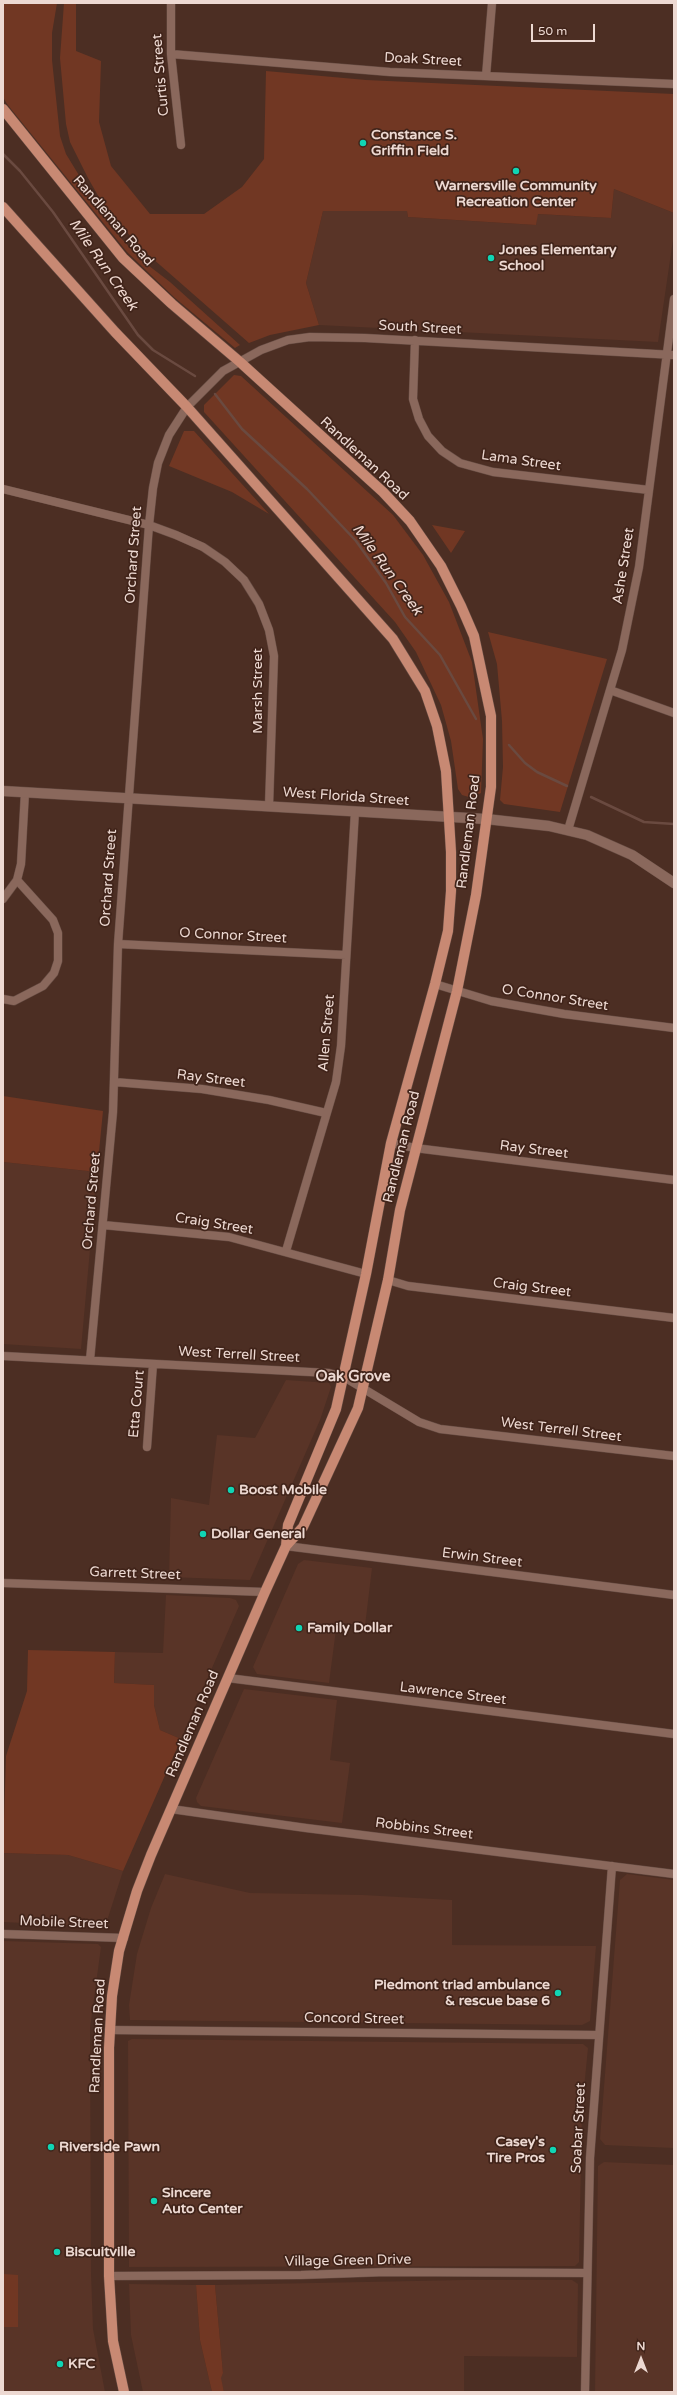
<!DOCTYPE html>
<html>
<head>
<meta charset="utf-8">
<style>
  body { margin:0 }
  #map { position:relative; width:677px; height:2395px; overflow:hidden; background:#4c2e23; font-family:"Varela Round",sans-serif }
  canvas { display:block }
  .frame { position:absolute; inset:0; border:4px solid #edd9d2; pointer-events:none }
  .north { position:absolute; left:621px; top:2339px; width:40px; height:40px; -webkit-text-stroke:3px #41241a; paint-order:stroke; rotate:0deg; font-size:11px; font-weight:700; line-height:16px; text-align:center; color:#edd9d2 }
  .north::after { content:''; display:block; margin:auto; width:14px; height:18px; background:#edd9d2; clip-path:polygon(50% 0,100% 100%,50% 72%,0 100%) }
  .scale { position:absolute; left:531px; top:24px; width:64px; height:18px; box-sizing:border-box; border:2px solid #edd9d2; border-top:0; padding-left:5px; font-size:12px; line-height:14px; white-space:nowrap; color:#edd9d2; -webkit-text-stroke:3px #41241a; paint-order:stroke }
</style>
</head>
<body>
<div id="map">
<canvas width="677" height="2395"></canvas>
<div class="frame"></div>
<div class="north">N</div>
<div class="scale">50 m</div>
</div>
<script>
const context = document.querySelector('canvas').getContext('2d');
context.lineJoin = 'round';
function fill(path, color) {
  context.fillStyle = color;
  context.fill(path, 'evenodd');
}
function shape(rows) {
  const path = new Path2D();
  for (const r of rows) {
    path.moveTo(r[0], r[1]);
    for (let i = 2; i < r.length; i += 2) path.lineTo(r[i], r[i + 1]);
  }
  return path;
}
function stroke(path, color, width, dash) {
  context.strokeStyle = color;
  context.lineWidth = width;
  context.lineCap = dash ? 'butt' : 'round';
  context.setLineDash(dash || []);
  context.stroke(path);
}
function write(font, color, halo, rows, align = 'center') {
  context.font = font + ' "Varela Round",sans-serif';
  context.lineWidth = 3.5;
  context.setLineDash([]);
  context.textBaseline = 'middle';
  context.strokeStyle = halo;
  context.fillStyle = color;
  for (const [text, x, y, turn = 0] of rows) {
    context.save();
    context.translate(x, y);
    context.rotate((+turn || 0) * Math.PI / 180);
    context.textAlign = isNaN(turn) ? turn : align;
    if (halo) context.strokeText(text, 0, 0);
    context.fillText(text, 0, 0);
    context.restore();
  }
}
const built = shape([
  [614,189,674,213,674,233,658,342,319,325,306,283,323,211,407,211,408,217,536,225,537,214,611,218],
  [3,1162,97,1172,81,1349,3,1344],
  [286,1380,329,1383,331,1387,320,1420,250,1580,169,1577,171,1498,209,1505,217,1435,255,1438],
  [304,1560,372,1568,365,1626,337,1622,329,1683,257,1674,253,1667,298,1564],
  [166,1595,230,1598,236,1600,239,1606,181,1739,160,1730,154,1705,154,1685,114,1683,115,1652,163,1653],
  [244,1689,337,1700,330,1760,350,1763,342,1823,201,1806,197,1802,196,1798],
  [3,1853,68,1855,123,1871,105,1927,3,1922],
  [165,1874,250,1893,363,1895,452,1900,452,1945,596,1946,590,2021,582,2025,130,2020,129,2005,137,1954,151,1908],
  [627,1874,674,1880,674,2148,605,2145,600,2139,620,1880],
  [3,1941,98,1944,101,1947,90,2028,91,2273,93,2329,105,2392,3,2392,3,2327,18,2327,18,2275,4,2275],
  [132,2039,583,2044,588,2048,582,2109,579,2262,575,2266,129,2267,128,2041],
  [604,2162,674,2165,674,2392,595,2392,598,2166],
  [465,2280,572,2280,578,2284,577,2357,464,2356,464,2392,224,2392,220,2378,223,2373,215,2285],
  [129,2284,196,2285,200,2340,212,2392,143,2392,131,2335]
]);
const green = shape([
  [3,3,57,3,52,33,52,60,60,136,66,154,110,226,140,259,170,282,240,345,235,348,175,298,127,252,7,104,3,97],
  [64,3,76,3,76,51,101,61,99,122,111,166,150,214,204,214,242,187,264,159,266,71,366,80,674,94,674,213,614,189,611,218,538,214,536,225,408,217,407,211,323,211,306,283,319,325,270,335,249,343,144,251,105,208,88,178,70,142,66,124,60,58],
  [234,375,241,376,393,515,423,555,449,602,472,662,483,739,481,793,472,798,462,795,458,789,451,741,441,705,416,652,395,622,204,412,204,405],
  [184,431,194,431,269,514,232,492,169,466],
  [432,525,465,531,451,553],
  [488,632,607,659,560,812,504,804,500,800,503,767,502,721,497,664],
  [3,1096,103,1111,97,1172,3,1162],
  [28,1650,115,1652,114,1683,154,1685,154,1705,160,1730,181,1739,123,1871,68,1855,3,1853,6,1756,27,1691],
  [3,2223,4,2274,18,2275,18,2327,3,2327],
  [196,2285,215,2285,223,2373,221,2378,224,2392,212,2392,200,2340]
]);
const stream = shape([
  [3,154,20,171,53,212,138,335,153,350,195,376],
  [215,394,242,429,307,489,356,541,386,583,405,617,440,655,476,719],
  [509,745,525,763,537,772,567,786],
  [591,797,644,822,674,824]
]);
const street = shape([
  [171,3,171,54,181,145],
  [171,54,390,72,674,84],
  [486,76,492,3],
  [415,340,413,399,419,419,428,436,442,451,460,463,493,472,649,490],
  [3,489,149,525,176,535,203,547,225,562,244,580,259,604,269,630,274,656,269,806],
  [610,690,674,713],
  [568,830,622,650,633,596,639,567,674,299],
  [3,899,17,880],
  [118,944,346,955],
  [435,984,491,1001,564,1014,674,1028],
  [3,999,14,1001,43,986,54,973,58,961,58,933,53,920,17,880,21,864,25,792],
  [114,1082,202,1089,269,1100,326,1113],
  [391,1143,415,1148,674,1180],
  [103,1225,229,1237,366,1274],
  [286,1251,336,1082,341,1046,355,811],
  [388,1280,408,1286,674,1318],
  [3,1356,329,1373,344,1377,419,1422,440,1429,674,1456],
  [90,1360,113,1112,118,944,149,525,153,488,158,463,169,435,187,407,223,371,261,350,288,340,310,337,365,338,674,355],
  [147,1447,153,1364],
  [286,1546,674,1595],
  [3,1583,265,1592],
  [228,1678,674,1734],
  [171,1809,306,1828,674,1874],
  [3,1934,124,1938],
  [109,2030,598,2035],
  [109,2276,301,2275,386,2272,587,2273],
  [585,2392,590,2158,612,1866]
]);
const secondary = shape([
  [3,791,486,819,549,826,587,835,632,855,674,883]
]);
const primary = shape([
  [3,109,123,258,172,304,240,362,383,492,410,521,441,566,461,606,474,636,491,716,491,787,476,895,457,991,400,1210,388,1280,358,1408,303,1527,286,1546,265,1592,151,1855,137,1891,119,1951,112,1996,109,2048,109,2276,113,2341,124,2392],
  [3,207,115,332,187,407,393,639,425,691,437,726,446,771,451,852,451,891,448,931,435,984,391,1143,366,1274,336,1409,288,1525,286,1546]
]);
const markers = [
  [363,143,4,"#10d5b4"],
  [516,171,4,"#10d5b4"],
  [491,258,4,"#10d5b4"],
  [231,1490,4,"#10d5b4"],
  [203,1534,4,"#10d5b4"],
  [299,1628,4,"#10d5b4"],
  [558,1993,4,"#10d5b4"],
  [51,2147,4,"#10d5b4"],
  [553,2150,4,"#10d5b4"],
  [154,2201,4,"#10d5b4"],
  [57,2252,4,"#10d5b4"],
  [60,2364,4,"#10d5b4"]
];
const streetNames = [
  ["Doak Street",423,60,3],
  ["Curtis Street",161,75,-95],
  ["Randleman Road",113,221,49],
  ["South Street",420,328,3],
  ["Randleman Road",364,459,43],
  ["Lama Street",521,461,8],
  ["Orchard Street",134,555,-86],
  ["Ashe Street",624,566,-81],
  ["Marsh Street",258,691,-90],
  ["West Florida Street",346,797,4],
  ["Randleman Road",469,832,-83],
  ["Orchard Street",109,878,-86],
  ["O Connor Street",233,936,3],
  ["O Connor Street",555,998,9],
  ["Allen Street",327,1033,-85],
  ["Ray Street",211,1079,7],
  ["Randleman Road",402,1147,-76],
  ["Ray Street",534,1150,7],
  ["Orchard Street",92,1201,-85],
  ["Craig Street",214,1224,9],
  ["Craig Street",532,1288,7],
  ["West Terrell Street",239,1355,3],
  ["Etta Court",137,1404,-85],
  ["West Terrell Street",561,1430,7],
  ["Erwin Street",482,1558,7],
  ["Garrett Street",135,1574,2],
  ["Lawrence Street",453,1694,7],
  ["Randleman Road",193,1724,-67],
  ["Robbins Street",424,1829,7],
  ["Mobile Street",64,1923,2],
  ["Concord Street",354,2019,1],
  ["Randleman Road",98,2036,-87],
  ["Soabar Street",579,2128,-87],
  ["Village Green Drive",348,2261,-1]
];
const poiNames = [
  ["Constance S.",371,135],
  ["Griffin Field",371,151],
  ["Warnersville Community",516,186,"center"],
  ["Recreation Center",516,202,"center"],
  ["Jones Elementary",499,250],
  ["School",499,266],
  ["Boost Mobile",239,1490],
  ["Dollar General",211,1534],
  ["Family Dollar",307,1628],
  ["Piedmont triad ambulance",550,1985,"right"],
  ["& rescue base 6",550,2001,"right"],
  ["Casey's",545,2142,"right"],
  ["Tire Pros",545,2158,"right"],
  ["Riverside Pawn",59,2147],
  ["Sincere",162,2193],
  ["Auto Center",162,2209],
  ["Biscuitville",65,2252],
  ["KFC",68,2364]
];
const waterNames = [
  ["Mile Run Creek",103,265,55],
  ["Mile Run Creek",387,570,54]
];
const neighbourhoodNames = [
  ["Oak Grove",353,1377]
];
fill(built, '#593427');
fill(green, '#713723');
stroke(stream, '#6a4a40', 2.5);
stroke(street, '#664c43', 9);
stroke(secondary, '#664c43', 11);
stroke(primary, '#664c43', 11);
stroke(street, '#8a685c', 8);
stroke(secondary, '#8a685c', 10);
stroke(primary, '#c88973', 10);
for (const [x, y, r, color] of markers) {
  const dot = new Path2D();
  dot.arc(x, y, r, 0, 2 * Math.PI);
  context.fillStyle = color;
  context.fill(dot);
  stroke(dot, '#41241a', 1.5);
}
write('14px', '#edd9d2', '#41241a', streetNames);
write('bold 14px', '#edd9d2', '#41241a', poiNames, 'left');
write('italic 15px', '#f0d9d1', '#41241a', waterNames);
write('bold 15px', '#edd9d2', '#41241a', neighbourhoodNames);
</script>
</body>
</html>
